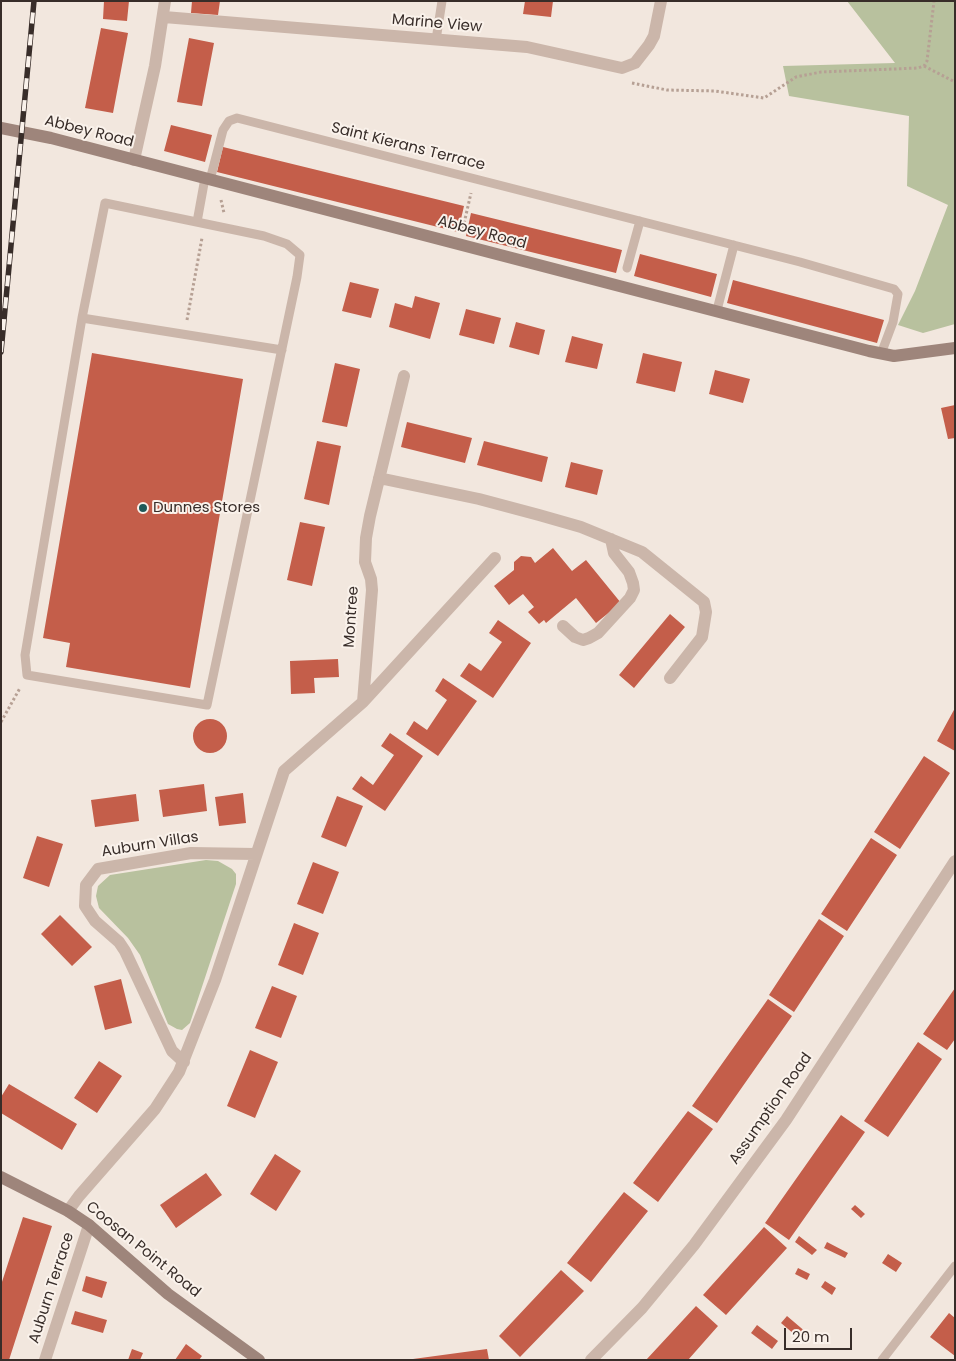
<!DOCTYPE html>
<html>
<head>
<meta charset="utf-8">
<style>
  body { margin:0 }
  #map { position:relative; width:956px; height:1361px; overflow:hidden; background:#f2e7de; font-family:Poppins,sans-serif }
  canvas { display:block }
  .frame { position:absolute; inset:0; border:2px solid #382d29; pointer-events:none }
  .scale { position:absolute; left:784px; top:1328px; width:68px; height:22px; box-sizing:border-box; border:2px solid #382d29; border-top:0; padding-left:6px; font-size:15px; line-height:18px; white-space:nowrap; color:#382d29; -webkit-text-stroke:4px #faf2eb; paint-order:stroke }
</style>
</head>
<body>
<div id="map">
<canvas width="956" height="1361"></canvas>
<div class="frame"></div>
<div class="scale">20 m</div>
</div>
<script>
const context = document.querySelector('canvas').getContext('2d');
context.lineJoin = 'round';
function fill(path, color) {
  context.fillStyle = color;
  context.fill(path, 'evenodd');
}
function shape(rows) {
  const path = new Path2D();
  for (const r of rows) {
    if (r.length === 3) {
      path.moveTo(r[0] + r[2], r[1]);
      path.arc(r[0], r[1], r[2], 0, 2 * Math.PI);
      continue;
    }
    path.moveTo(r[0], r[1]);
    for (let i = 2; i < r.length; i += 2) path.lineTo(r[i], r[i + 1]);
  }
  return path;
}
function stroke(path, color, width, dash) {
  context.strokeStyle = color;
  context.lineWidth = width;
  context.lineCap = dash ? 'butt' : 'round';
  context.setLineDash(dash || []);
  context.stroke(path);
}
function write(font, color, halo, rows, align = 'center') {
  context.font = font + ' Poppins,sans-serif';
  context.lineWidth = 4;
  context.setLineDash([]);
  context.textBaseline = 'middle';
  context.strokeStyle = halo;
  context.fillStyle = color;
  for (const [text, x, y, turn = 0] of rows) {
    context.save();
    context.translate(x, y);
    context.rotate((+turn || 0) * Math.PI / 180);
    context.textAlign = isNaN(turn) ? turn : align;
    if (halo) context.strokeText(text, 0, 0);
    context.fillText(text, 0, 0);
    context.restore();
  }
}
const green = shape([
  [847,1,955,1,955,324,923,333,898,325,915,291,948,205,907,186,909,116,789,96,783,66,895,63],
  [206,860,218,861,232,869,236,874,236,884,190,1023,182,1030,177,1029,168,1024,140,955,128,938,99,908,96,896,98,886,110,875]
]);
const building = shape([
  [104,1,129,1,127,21,103,19],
  [192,1,220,1,218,15,191,13],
  [525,1,553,1,551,17,523,14],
  [101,28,128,33,113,113,85,108],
  [189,38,214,43,202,106,177,102],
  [171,125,212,135,205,162,164,151],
  [223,147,464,206,458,232,217,172],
  [471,213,622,250,616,273,466,236],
  [640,254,717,274,711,297,634,276],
  [733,280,884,320,877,343,727,303],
  [350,282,379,289,371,318,342,311],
  [415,296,440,303,430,339,389,327,395,303,412,308],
  [466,309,501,318,494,344,459,335],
  [516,322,545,330,539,355,509,347],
  [572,336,603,344,597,369,565,362],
  [92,353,243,379,190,688,66,667,70,643,43,638],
  [643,353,682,362,675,392,636,383],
  [335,363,360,369,347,427,322,422],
  [715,370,750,379,743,403,709,394],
  [955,405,955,438,948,439,941,408],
  [407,422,472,438,465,463,401,447],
  [317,441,341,446,329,505,304,499],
  [484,441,548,457,542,482,477,465],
  [571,462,603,470,597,495,565,487],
  [300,522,325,527,312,586,287,580],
  [553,548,572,571,586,560,621,603,596,623,576,598,546,623,544,620,539,624,528,612,534,607,523,594,509,605,494,586,514,570,514,562,521,556,531,557,535,563],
  [670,614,685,627,634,688,619,675],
  [498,620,531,643,493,698,460,676,469,663,481,671,502,642,489,633],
  [338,659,339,677,314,678,315,693,291,694,290,661],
  [443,678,477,701,438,756,406,734,414,721,427,730,447,700,435,691],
  [955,708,955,751,937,741],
  [210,736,17],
  [390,733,423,756,385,811,352,789,361,776,373,785,394,755,381,746],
  [924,756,950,773,900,849,874,832],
  [204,784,207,811,163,817,159,790],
  [243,793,246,823,219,826,215,797],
  [136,794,139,821,95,827,91,800],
  [337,796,363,806,346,847,321,837],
  [37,836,63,844,49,887,23,878],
  [871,838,897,855,847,931,821,914],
  [313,862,339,872,323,914,297,904],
  [60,915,92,947,72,966,41,934],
  [819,919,844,936,794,1012,769,995],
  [294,923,319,933,303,975,278,965],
  [121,979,132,1023,105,1030,94,986],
  [272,986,297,996,281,1038,255,1028],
  [955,988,955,1039,947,1050,923,1034],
  [768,999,792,1016,717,1123,692,1106],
  [918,1042,942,1059,888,1137,864,1121],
  [250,1050,278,1062,255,1118,227,1106],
  [99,1061,122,1076,97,1113,74,1098],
  [9,1084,77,1124,62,1150,1,1113,1,1097],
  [688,1111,713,1129,658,1202,633,1183],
  [841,1115,865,1132,789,1240,765,1223],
  [275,1154,301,1171,276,1211,250,1194],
  [206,1173,222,1195,176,1228,160,1205],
  [624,1192,648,1211,591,1282,567,1263],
  [855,1205,865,1214,861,1218,851,1209],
  [23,1217,52,1226,9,1360,1,1360,1,1285],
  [764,1227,787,1248,726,1315,703,1295],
  [799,1236,817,1250,812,1255,795,1242],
  [827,1242,848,1253,845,1258,824,1248],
  [888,1254,902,1263,896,1272,882,1263],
  [798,1268,810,1274,807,1280,795,1274],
  [561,1270,584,1291,520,1357,499,1336],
  [86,1276,107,1282,102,1298,82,1291],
  [825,1281,836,1288,832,1295,821,1287],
  [696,1306,718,1326,688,1360,646,1360],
  [75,1311,107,1320,103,1333,71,1324],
  [949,1313,955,1318,955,1356,930,1337],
  [787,1316,807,1333,801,1340,781,1323],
  [757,1325,778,1341,772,1349,751,1333],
  [186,1344,202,1356,199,1360,175,1360],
  [132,1349,143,1353,140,1360,128,1360],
  [487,1349,489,1360,413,1360,413,1359]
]);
const path = shape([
  [924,66,955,82],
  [632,83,667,90,715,91,764,98,796,77,821,72,918,68,924,66,927,61,934,1],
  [221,200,224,213],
  [463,228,471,193],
  [187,320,202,238],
  [1,722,20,688]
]);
const lane = shape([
  [436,40,442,1],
  [210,180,223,130,229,121,237,118,800,262,894,289,898,294,893,322,881,354],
  [105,203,264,236,287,244,300,255,297,277,207,705,27,675,25,655,82,318,105,203],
  [197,222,205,178],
  [627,268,640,221],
  [717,310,734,245],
  [82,318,282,350],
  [882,1360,955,1266]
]);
const street = shape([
  [164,17,527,47,622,68,635,63,649,45,654,36,661,1],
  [134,160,155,66,165,1],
  [379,478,479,499,539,515,581,527,642,552,704,602,706,612,702,637,670,678],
  [563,626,575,637,583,640,589,638,598,633,630,598,634,590,633,583,629,572,614,553,611,539],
  [363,702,372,590,371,579,365,562,366,538,370,516,404,376],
  [184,1062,172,1051,125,951,119,942,95,921,85,906,86,885,98,869,191,853,255,854],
  [68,1211,79,1196,155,1109,179,1072,215,980,284,771,363,702,495,558],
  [45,1360,89,1225],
  [591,1360,642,1308,694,1245,786,1120,955,861]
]);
const secondary = shape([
  [1,128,51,138,869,351,894,356,955,348],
  [1,1177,68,1211,89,1225,168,1294,259,1360]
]);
const rail = shape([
  [1,352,34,1]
]);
const markers = [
  [143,508,5,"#1f5959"]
];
const streetNames = [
  ["Marine View",437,24,5],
  ["Abbey Road",89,132,14],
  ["Saint Kierans Terrace",408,147,14],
  ["Abbey Road",482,233,15],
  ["Montree",352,617,-86],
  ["Auburn Villas",150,845,-9],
  ["Assumption Road",771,1109,-55],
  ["Coosan Point Road",143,1250,39],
  ["Auburn Terrace",52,1288,-72]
];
const poiNames = [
  ["Dunnes Stores",153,508]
];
fill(green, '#b8c19e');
fill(building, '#c45e4a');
stroke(path, '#b6a094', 3, [2.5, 2.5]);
stroke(lane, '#cbb6aa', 9);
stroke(street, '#cbb6aa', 12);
stroke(secondary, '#9e857b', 12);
stroke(rail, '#382d29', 5.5);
stroke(rail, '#faf2eb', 4, [11]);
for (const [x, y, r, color] of markers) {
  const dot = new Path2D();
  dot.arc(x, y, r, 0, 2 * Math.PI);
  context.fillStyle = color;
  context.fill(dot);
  stroke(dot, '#faf2eb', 2);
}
write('15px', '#382d29', '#faf2eb', streetNames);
write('15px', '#382d29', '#faf2eb', poiNames, 'left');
</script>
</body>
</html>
